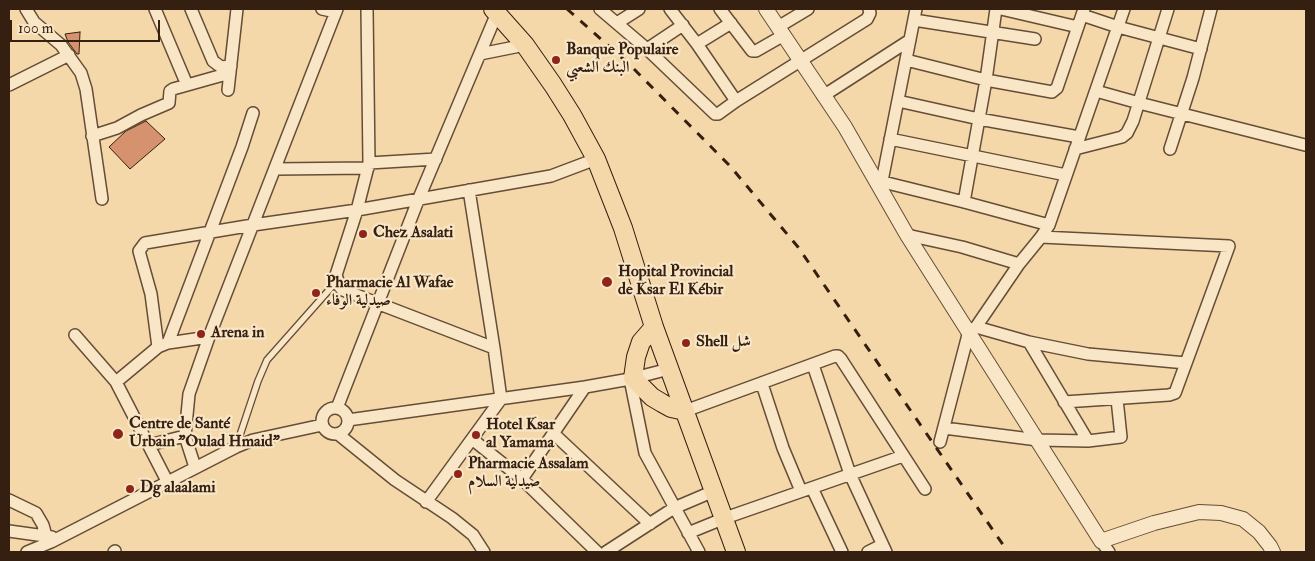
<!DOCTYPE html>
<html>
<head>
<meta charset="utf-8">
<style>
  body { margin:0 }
  #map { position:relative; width:1315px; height:561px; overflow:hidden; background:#f4d8a9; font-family:"IM FELL Double Pica",serif }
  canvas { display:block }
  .frame { position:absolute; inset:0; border:10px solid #351f11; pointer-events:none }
  .scale { position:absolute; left:10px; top:20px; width:150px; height:22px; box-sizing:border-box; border:2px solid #351f11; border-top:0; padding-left:6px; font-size:15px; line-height:18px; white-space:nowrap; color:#351f11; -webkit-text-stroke:4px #f8e6c7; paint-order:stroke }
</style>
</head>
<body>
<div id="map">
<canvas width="1315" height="561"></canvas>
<div class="frame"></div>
<div class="scale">100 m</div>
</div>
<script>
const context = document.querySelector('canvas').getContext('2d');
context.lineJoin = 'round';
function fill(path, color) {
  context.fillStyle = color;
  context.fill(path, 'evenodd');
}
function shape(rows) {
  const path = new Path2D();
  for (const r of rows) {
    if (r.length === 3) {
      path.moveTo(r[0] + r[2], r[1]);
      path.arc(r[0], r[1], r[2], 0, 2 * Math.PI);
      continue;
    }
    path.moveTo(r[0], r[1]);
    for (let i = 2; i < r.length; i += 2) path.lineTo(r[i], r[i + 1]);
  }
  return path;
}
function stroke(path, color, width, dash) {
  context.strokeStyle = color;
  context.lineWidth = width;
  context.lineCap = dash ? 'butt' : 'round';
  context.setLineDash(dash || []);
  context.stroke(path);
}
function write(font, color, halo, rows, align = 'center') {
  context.font = font + ' "IM FELL Double Pica",Amiri,serif';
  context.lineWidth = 4.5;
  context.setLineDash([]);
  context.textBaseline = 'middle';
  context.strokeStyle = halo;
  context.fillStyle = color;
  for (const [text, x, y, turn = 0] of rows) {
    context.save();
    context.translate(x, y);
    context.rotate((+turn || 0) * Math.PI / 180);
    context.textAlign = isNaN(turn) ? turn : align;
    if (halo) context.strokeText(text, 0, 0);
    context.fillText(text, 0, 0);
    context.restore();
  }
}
const building = shape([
  [80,32,79,54,77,54,68,42,65,34,80,32],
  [146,121,165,139,130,169,109,147,126,131,146,121]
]);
const service = shape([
  [236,447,258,381,267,360,337,281]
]);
const minor = shape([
  [26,9,34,22,61,45,81,73,86,89,102,199],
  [155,9,187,85],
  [191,9,213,61,221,67,231,66],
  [322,9,336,12],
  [367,9,369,163],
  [600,9,647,49,715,114,718,114,736,101],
  [670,9,697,44,736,101,867,19,870,13,869,9],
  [720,9,752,51,756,51,784,35],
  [1001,9,1078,27],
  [1082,15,1118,27,1201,49],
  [914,20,1035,39],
  [617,23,639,9],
  [778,27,808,9],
  [697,44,731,23],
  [647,49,683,25],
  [480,54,525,45],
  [906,60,986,80,1052,92,1057,88,1084,9],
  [9,85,69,55],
  [228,90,237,9],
  [1096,91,1139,103,1305,145],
  [823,96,910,40],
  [898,101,979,119,1079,137],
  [92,136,117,128,141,115,169,103,170,91,173,89,230,73],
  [890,139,1066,175],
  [1075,149,1122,137,1127,133,1133,121,1168,9],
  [1170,149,1193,78,1211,9],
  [436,159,369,163,357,210,551,176,596,159],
  [275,169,368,168],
  [875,180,964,202,1049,225],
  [882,181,916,9],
  [469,190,494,348],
  [964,202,986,80,996,9],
  [907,235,962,247,1019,264],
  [1041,237,1229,246,1175,393,1169,395,1064,402],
  [976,327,1029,342,1088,354,1186,363],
  [75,335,116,382,167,481],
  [209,337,337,9],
  [1029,342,1088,441],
  [168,343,242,147,253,113],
  [158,347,151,294,139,251,145,243,253,225,357,210,336,275,340,287,343,290,494,348,501,399,426,502],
  [813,365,850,474,886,552],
  [630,379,645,453,699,552],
  [116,382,158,347,168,343,209,337,189,394,185,436,195,467],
  [762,384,783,448,801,491],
  [335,421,13],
  [337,408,419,198,497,13],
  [685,411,835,356,838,356,841,359,925,489],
  [348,420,585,387,630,379,669,369],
  [944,428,1038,440,1088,441,1121,437,1117,399],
  [553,433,650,524],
  [338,434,395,480,452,518,473,535,484,552],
  [472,439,522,479,597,552],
  [940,442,969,331,976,327,1019,264,1041,237,1049,225,1124,9],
  [149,445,185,436],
  [522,479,585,387],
  [812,488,842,552],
  [9,500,36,513,43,525,46,536],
  [9,531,52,537],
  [688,533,725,518,903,456],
  [1101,541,1109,552],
  [27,552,51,542,236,447,253,440,322,425],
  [114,552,115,551],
  [606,552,674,508,714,491],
  [868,552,882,545]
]);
const tertiary = shape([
  [766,9,845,127,907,235,1101,541,1154,523,1199,512,1221,513,1243,519,1259,532,1270,546,1273,552]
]);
const primary = shape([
  [493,9,525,45,553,85,572,115,596,159,623,228,654,327,736,552],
  [654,327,641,342,636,357,633,378,652,397,662,403,671,408,685,411]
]);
const rail = shape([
  [567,9,629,64,730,166,798,247,1008,552]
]);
const markers = [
  [556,60,5,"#8f2418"],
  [363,234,5,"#8f2418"],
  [607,282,6,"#8f2418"],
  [316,293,5,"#8f2418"],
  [201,334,5,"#8f2418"],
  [686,343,5,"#8f2418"],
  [118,434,6,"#8f2418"],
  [476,435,5,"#8f2418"],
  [458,474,5,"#8f2418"],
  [130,489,5,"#8f2418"]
];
const poiNames = [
  ["Banque Populaire",566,51],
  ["البنك الشعبي",566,69],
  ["Chez Asalati",373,234],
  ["Hopital Provincial",618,273],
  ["de Ksar El Kébir",618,291],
  ["Pharmacie Al Wafae",326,284],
  ["صيدلية الوفاء",326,302],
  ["Arena in",211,334],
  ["Shell شل",696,343],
  ["Centre de Santé",129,425],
  ["Urbain \"Oulad Hmaid\"",129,443],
  ["Hotel Ksar",486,426],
  ["al Yamama",486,444],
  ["Pharmacie Assalam",468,465],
  ["صيدلية السلام",468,483],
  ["Dg alaalami",140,489]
];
fill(building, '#d6926f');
stroke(building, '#351f11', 1);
stroke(service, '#654d37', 8);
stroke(minor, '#654d37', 14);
stroke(tertiary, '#654d37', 16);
stroke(primary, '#351f11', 20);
stroke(service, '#f8e6c7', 5.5);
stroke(minor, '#f8e6c7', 11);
stroke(tertiary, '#f8e6c7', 14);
stroke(primary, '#f4d8a9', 18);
stroke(rail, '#351f11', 3, [9, 9]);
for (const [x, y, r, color] of markers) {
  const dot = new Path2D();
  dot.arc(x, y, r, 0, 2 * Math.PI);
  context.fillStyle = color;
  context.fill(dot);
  stroke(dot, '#f8e6c7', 2);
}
write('bold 16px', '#351f11', '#f8e6c7', poiNames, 'left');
</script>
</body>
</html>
